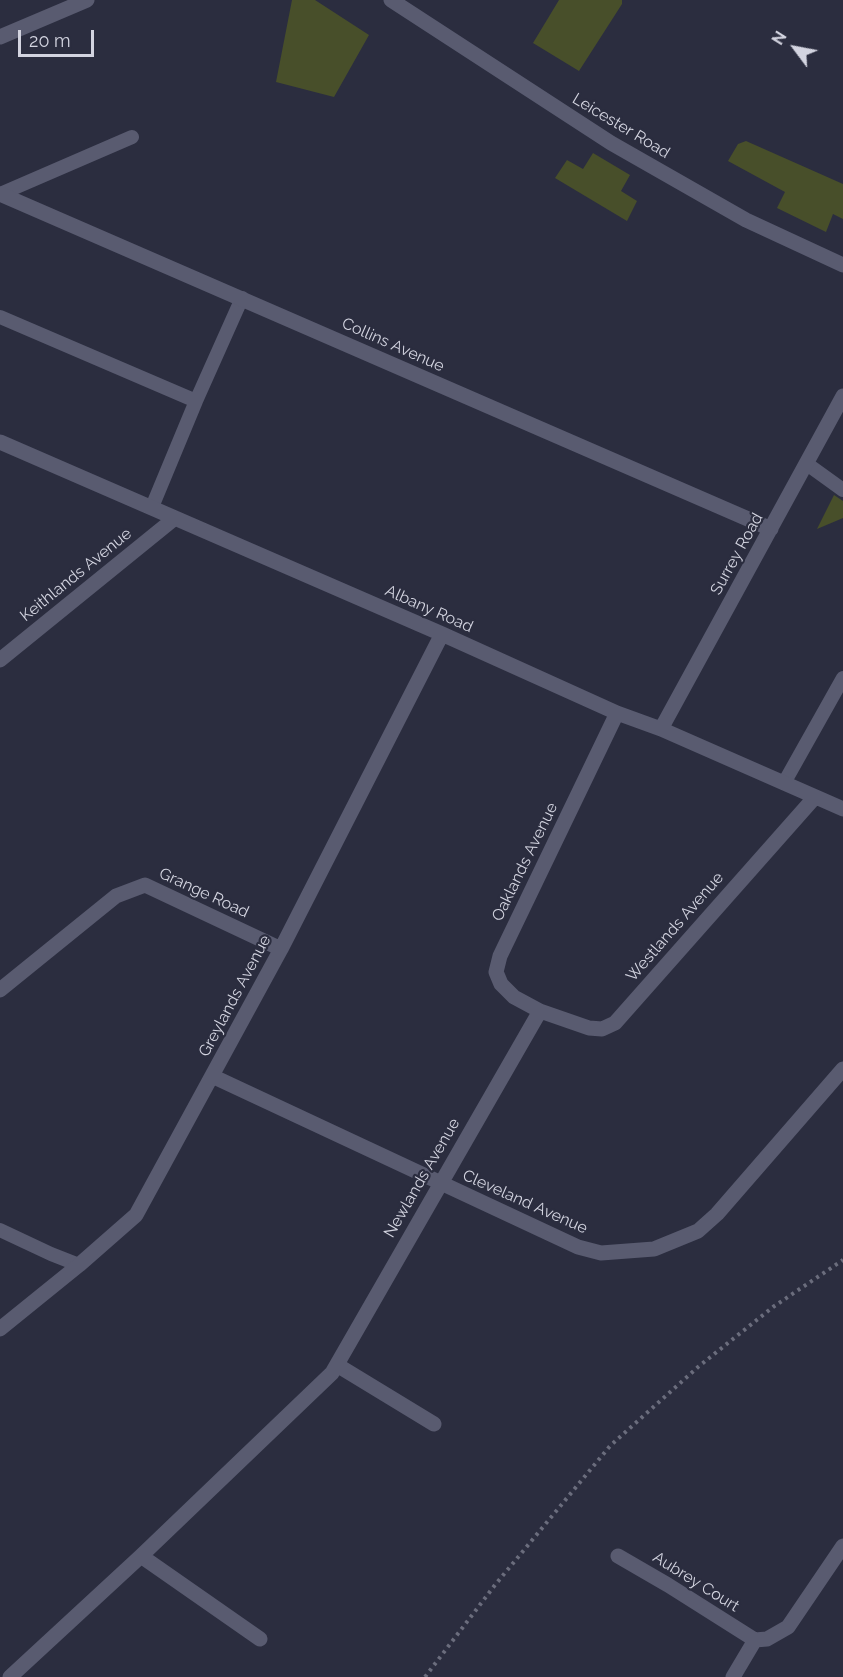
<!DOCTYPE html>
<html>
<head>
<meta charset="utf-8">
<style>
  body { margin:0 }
  #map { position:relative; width:843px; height:1677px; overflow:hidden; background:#2b2d3f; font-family:Raleway,sans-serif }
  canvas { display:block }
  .north { position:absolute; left:765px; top:18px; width:60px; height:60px; -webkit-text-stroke:4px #2b2d3f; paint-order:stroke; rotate:302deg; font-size:16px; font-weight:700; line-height:24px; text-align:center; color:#d3d4e0 }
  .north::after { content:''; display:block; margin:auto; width:21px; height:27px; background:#d3d4e0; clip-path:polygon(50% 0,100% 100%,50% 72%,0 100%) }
  .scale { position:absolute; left:18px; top:30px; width:76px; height:27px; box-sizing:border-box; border:3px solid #d3d4e0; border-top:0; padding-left:8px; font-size:18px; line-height:21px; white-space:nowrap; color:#d3d4e0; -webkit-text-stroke:4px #2b2d3f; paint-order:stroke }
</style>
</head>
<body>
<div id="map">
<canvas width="843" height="1677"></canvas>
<div class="north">N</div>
<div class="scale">20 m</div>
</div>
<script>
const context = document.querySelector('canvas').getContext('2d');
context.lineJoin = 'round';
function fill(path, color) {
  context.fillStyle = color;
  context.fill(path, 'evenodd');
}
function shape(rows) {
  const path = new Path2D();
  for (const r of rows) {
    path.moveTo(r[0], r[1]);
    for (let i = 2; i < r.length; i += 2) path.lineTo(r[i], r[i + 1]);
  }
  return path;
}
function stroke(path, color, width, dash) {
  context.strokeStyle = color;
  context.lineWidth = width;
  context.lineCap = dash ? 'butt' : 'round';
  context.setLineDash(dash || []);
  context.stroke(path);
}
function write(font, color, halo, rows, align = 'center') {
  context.font = font + ' Raleway,sans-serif';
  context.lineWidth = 4.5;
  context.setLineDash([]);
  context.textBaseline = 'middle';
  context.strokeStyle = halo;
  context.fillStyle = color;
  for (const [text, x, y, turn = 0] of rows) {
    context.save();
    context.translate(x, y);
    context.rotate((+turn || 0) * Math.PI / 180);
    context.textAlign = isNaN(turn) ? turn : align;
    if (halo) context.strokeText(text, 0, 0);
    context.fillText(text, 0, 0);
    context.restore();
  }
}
const green = shape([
  [292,0,315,0,369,35,334,97,276,82],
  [559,0,622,0,622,4,579,71,533,43],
  [746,141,843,184,843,219,833,214,826,232,777,208,785,192,728,161,738,144],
  [593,153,630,175,621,191,637,201,627,221,555,178,567,160,583,169],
  [834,495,843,501,843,518,817,529]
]);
const path = shape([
  [425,1677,495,1585,610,1446,698,1367,773,1307,843,1260]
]);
const lane = shape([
  [0,194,132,137],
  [0,317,196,401],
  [807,464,843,490],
  [152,507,196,401,242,298],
  [784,783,843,678],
  [0,1230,51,1254,79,1265]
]);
const street = shape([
  [391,0,611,143,746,220,843,265],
  [0,37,87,0],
  [0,194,771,529],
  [0,442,442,634,617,713,661,729,843,809],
  [0,660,175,518],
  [617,713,500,956,496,972,501,984,514,997,540,1011,589,1028,602,1029,615,1023,815,797],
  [661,729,843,396],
  [0,990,116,896,145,885,281,949],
  [212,1076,578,1247,601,1253,654,1249,698,1231,717,1214,843,1069],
  [0,1329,79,1265,136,1215,281,949,442,634],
  [337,1365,434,1424],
  [141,1556,260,1639],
  [618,1556,668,1585,755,1640],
  [10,1677,141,1556,332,1373,540,1011],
  [733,1677,755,1640,767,1639,788,1627,843,1546]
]);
const streetNames = [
  ["Leicester Road",621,126,31],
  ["Collins Avenue",393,345,24],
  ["Surrey Road",737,554,-61],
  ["Keithlands Avenue",76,575,-39],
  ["Albany Road",429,609,24],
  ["Oaklands Avenue",525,862,-64],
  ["Grange Road",204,893,25],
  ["Westlands Avenue",675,927,-49],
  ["Greylands Avenue",235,996,-62],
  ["Newlands Avenue",422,1178,-60],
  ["Cleveland Avenue",525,1202,24],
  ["Aubrey Court",696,1582,32]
];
fill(green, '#484f2a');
stroke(path, '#6b6d7d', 4, [3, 4.5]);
stroke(lane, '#595b70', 14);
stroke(street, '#595b70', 15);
write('16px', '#d3d4e0', '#2b2d3f', streetNames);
</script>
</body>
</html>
